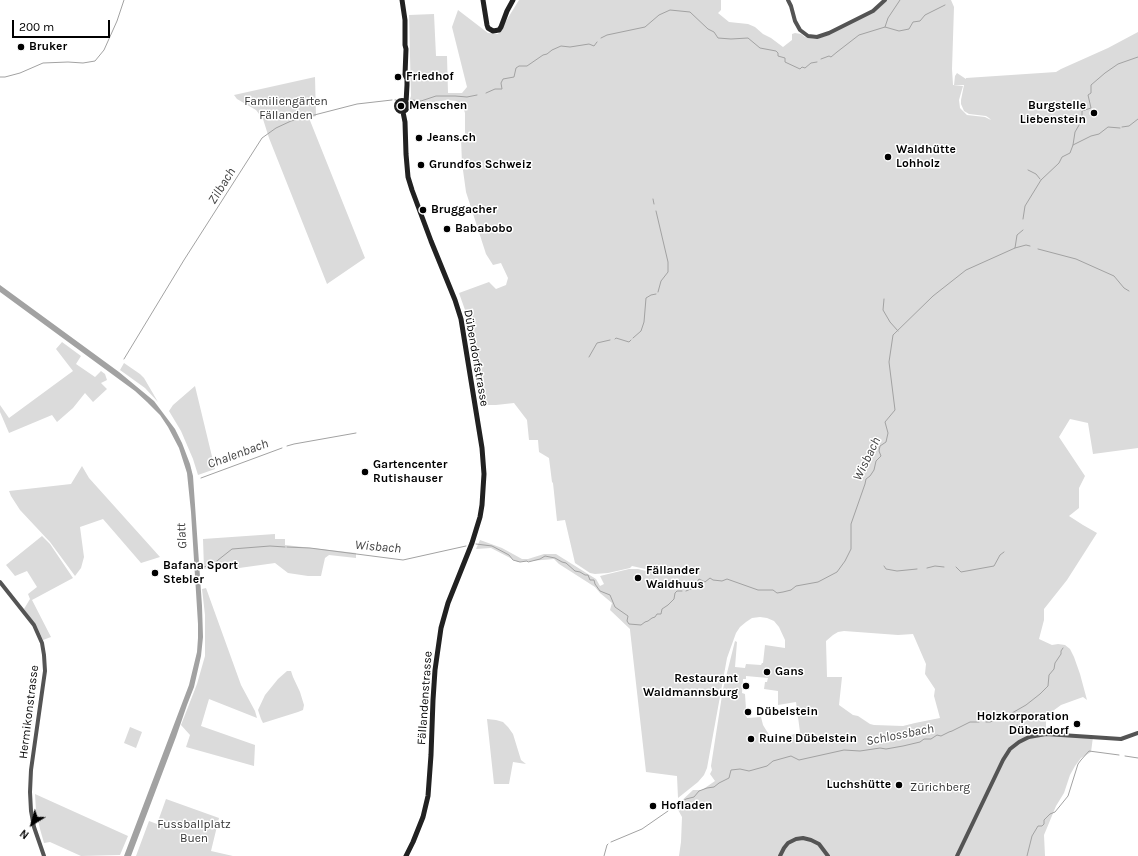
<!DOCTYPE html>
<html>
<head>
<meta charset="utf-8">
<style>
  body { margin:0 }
  #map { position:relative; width:1138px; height:856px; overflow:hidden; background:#fff; font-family:Karla,sans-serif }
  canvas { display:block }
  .north { position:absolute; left:12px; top:804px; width:40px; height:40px; -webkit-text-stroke:3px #fff; paint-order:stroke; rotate:217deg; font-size:11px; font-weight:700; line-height:16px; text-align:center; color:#000 }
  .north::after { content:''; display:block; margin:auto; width:14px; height:18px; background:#000; clip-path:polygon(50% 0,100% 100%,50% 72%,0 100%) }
  .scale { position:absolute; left:12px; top:20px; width:98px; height:18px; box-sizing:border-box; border:2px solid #000; border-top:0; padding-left:5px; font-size:12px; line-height:14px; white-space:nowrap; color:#000; -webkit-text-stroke:3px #fff; paint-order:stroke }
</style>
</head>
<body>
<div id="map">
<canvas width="1138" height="856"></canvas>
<div class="north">N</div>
<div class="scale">200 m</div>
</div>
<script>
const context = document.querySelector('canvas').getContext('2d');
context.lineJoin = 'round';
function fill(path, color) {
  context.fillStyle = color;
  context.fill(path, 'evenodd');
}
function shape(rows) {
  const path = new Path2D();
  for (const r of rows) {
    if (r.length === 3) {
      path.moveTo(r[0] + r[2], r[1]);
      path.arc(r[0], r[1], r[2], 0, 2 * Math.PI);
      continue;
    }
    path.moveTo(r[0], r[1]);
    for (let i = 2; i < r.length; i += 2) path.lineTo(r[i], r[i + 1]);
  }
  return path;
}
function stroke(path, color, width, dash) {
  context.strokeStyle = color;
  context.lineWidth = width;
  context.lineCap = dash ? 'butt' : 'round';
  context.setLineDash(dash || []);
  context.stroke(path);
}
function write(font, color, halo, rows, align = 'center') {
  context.font = font + ' Karla,sans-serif';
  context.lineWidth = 3;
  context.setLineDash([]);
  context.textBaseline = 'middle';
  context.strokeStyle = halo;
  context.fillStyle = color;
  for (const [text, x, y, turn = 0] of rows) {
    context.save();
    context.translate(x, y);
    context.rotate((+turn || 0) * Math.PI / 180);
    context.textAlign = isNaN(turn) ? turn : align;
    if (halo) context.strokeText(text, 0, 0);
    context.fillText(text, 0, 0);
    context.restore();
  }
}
const green = shape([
  [519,0,721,0,721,10,718,13,729,22,748,24,755,27,763,34,771,38,783,47,792,40,792,34,795,33,801,34,805,37,816,39,829,35,847,24,880,7,887,0,951,0,954,7,952,69,953,85,963,86,959,100,960,108,967,115,985,117,991,120,989,118,986,116,969,114,964,111,961,104,961,100,964,85,954,85,955,76,957,73,966,79,966,78,1056,72,1061,69,1108,48,1138,32,1138,448,1093,454,1088,423,1070,419,1059,437,1085,476,1079,488,1079,508,1069,516,1083,525,1097,533,1067,580,1044,609,1044,620,1039,639,1052,645,1058,644,1065,645,1070,649,1074,657,1080,674,1087,700,1083,697,1061,705,1046,716,1046,734,1093,737,1091,752,1081,758,1075,766,1070,775,1064,793,1056,806,1044,835,1045,856,679,856,681,842,682,817,676,806,693,790,702,790,715,781,710,774,712,770,711,766,723,689,735,641,737,642,735,667,745,668,746,664,761,665,762,663,763,663,765,645,785,648,785,640,779,627,774,621,767,618,760,617,752,618,746,622,740,627,736,633,727,658,707,768,704,775,698,782,678,798,677,776,646,772,630,630,630,629,610,610,612,603,600,593,595,587,559,564,554,559,518,562,491,548,476,549,480,540,502,548,522,559,528,559,544,554,556,554,596,579,600,586,604,584,600,576,629,569,638,569,650,572,650,570,632,566,630,568,608,573,595,574,590,573,575,563,565,520,557,521,553,483,552,482,549,458,539,452,538,440,529,440,527,420,514,403,496,405,480,405,465,310,459,293,489,282,496,289,506,285,508,278,501,263,493,265,486,254,466,192,462,163,461,139,464,138,465,135,465,113,463,107,456,101,447,100,411,106,410,99,411,96,409,15,434,14,436,56,447,56,448,93,462,93,467,87,452,27,458,10,488,33,498,34],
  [844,631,898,635,913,634,926,664,925,674,935,689,934,696,940,718,915,723,903,726,874,725,870,724,858,716,853,715,839,705,842,677,827,677,826,641,833,635,838,632],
  [746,676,768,678,767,682,765,682,764,689,778,691,778,705,796,702,800,732,780,739,771,738,763,725,761,717,747,718,745,709,746,709,745,694,742,693,743,679,746,679],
  [315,77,316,116,309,118,365,258,327,284,269,138,263,119,256,110,237,99,234,95],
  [62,342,81,356,76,364,95,377,101,371,105,374,107,380,101,383,107,389,93,402,85,393,73,408,57,422,52,415,9,433,0,412,0,405,9,418,73,371,56,349],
  [124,363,140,374,144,378,158,402,145,388,120,370],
  [195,386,215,469,198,475,193,459,181,431,169,411,173,405],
  [82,466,89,478,160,557,141,563,103,519,80,527,84,557,81,568,75,576,50,542,20,510,11,496,9,491,71,484],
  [275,534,275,539,285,539,285,545,356,553,356,558,329,555,325,558,321,576,308,576,288,573,275,563,232,569,216,567,204,569,203,539],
  [42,536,50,544,73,578,32,600,51,637,43,640,37,627,24,609,30,599,28,594,37,587,27,571,15,576,6,565],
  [206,588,241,685,255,711,257,718,209,699,201,726,255,745,254,766,186,747,190,735,181,725,197,684,205,656,205,615,202,589],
  [287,671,291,671,293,677,300,692,304,705,303,710,298,712,263,723,261,719,258,710,265,695,278,679],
  [487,719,496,720,503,722,508,727,513,734,521,760,526,764,513,762,509,784,494,784],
  [130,727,142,732,136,748,124,743],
  [35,794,128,836,120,855,81,856,50,842,44,843,40,829,36,811],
  [166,799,219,818,211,851,233,856,136,856,149,821,157,824]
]);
const water = shape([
  [0,285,119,372,154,401,175,429,182,443,190,464,193,476,202,606,203,637,201,656,194,687,187,705,176,737,131,856,124,856,189,685,197,652,198,638,198,624,191,512,187,473,179,448,168,427,160,415,147,402,135,391,0,292]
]);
const stream = shape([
  [885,27,888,18,900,0],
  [601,38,607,35,645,27,659,15,670,10,690,12,708,29,714,32,718,38,731,39,748,38,760,48,776,51,778,53,778,56,785,58,785,62,800,69,802,67,805,68,811,63,817,62],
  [821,59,829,56,831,57,837,52,859,35,885,27,899,31,909,29,913,22,920,21,925,15,945,5],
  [0,77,5,77,20,73,43,63,68,62,83,63,95,61,104,50,117,21,124,0],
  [486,93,495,89,502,89,501,83,503,79,514,77,516,68,519,66,527,66,543,55,547,54,552,50,561,46,570,47,589,44,594,46,597,42],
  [395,100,396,100],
  [412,100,421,101,436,96,455,96,467,97,477,95],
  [1122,127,1129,126,1138,119],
  [1073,145,1091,136,1099,134,1108,127,1120,128],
  [1028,170,1036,174,1040,179],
  [653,199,654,204],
  [656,211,668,262,668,272,661,281,658,292],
  [1023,219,1025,206,1041,180,1059,163,1062,157,1070,153,1073,145,1075,132,1082,120,1082,111,1091,108,1088,95,1091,93,1091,85,1105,73,1118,64,1138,57],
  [1015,248,1026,245,1030,246],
  [1038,249,1076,259,1114,276,1124,288,1129,291],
  [884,299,883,310,890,322,898,331],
  [633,338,641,331,644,322,646,298,651,295,656,294],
  [615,339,616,338,629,342,631,340],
  [589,357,597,343,610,340],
  [124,359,184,260,262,138,276,128,291,121,357,104,392,100],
  [287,446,294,444,356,433],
  [201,478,282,448],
  [476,544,492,546,509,555,513,560,520,562,527,561,528,562,540,559,545,556,555,558,562,562,566,563,575,571,580,572,585,575,588,575,590,580,594,580,595,584,600,591,610,595,615,607,628,616,627,621,629,624,641,625,645,622,648,621,652,618,655,617,657,614,661,614,662,609,668,605,674,599,675,593,677,591,682,591],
  [287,547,310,548,403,560,466,546],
  [884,566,886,569,897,571,917,569],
  [204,567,213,564,232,549,270,546,285,547],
  [956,567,961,572,994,566,1000,555,1004,552],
  [927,568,935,566,944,567],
  [686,591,693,588,699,579,705,582,710,578,713,580,722,581,727,579,758,590,773,590,777,593,783,592,791,590,796,586,818,582,837,572,845,561,851,549,851,524,865,484,866,479,870,476,874,470,876,461,881,456,879,451,880,446,886,442,888,433,885,422,895,410,889,362,893,335,933,296,966,270,1015,248,1017,235,1023,230],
  [986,722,990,722,1005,717,1026,705,1040,694,1048,686,1049,675,1054,669,1055,663,1061,654,1061,651,1063,648],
  [1125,756,1138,758],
  [672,808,686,799,694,797,699,791,707,788,714,787,719,783,729,778,731,770,740,769,749,771,767,766,773,761,791,756,799,760,844,750,860,751,880,748,886,749,903,746,920,742,924,739,931,739,937,735,941,736,949,732,952,731,970,722,979,722],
  [611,842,642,829,668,811],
  [604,856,607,845,608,844],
  [1027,856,1032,836,1038,826,1042,826,1044,824,1044,820,1050,814,1055,812,1068,796,1078,764,1081,760,1089,751,1119,755]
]);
const tertiary = shape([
  [788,0,791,6,795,21,800,30,808,36,817,37,829,33,873,11,885,0],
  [0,582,34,625,42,643,44,655,45,671,31,770,30,792,31,811,34,827,44,856],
  [780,856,784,848,788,843,796,839,803,838,811,840,819,844,828,856],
  [957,856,1003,760,1010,749,1019,742,1029,737,1046,734,1121,739,1138,733]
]);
const secondary = shape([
  [402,0,405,20,405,45,406,49,405,75,407,79,407,85,406,103],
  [483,0,487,25,488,28,493,31,499,30,501,27,507,11,513,0],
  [402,106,5.5],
  [403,112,405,122,406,154,408,177,412,190,431,241,455,300,461,319,482,448,484,474,482,505,480,517,472,543,448,603,441,628,435,670,433,700,431,755,428,796,423,817,413,842,406,856]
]);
const markers = [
  [21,47,4,"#000"],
  [398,77,4,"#000"],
  [401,106,4,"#000"],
  [1094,113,4,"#000"],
  [419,138,4,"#000"],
  [888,157,4,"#000"],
  [421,165,4,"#000"],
  [423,210,4,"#000"],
  [447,229,4,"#000"],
  [365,472,4,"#000"],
  [155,573,4,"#000"],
  [638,578,4,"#000"],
  [767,672,4,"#000"],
  [746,686,4,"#000"],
  [748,712,4,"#000"],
  [1077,724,4,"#000"],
  [751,739,4,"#000"],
  [899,785,4,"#000"],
  [653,806,4,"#000"]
];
const poiNames = [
  ["Bruker",29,47],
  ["Friedhof",406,77],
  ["Menschen",409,106],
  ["Burgstelle",1086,106,"right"],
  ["Liebenstein",1086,120,"right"],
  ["Jeans.ch",427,138],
  ["Waldhütte",896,150],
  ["Lohholz",896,164],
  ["Grundfos Schweiz",429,165],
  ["Bruggacher",431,210],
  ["Bababobo",455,229],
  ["Gartencenter",373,465],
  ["Rutishauser",373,479],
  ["Bafana Sport",163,566],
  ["Stebler",163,580],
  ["Fällander",646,571],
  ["Waldhuus",646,585],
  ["Gans",775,672],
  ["Restaurant",738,679,"right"],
  ["Waldmannsburg",738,693,"right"],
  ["Dübelstein",756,712],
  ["Holzkorporation",1069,717,"right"],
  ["Dübendorf",1069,731,"right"],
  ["Ruine Dübelstein",759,739],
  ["Luchshütte",891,785,"right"],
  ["Hofladen",661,806]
];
const parkNames = [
  ["Familiengärten",286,102],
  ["Fällanden",286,116],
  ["Zürichberg",940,788],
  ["Fussballplatz",194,825],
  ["Buen",194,839]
];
const streetNames = [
  ["Dübendorfstrasse",476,358,80],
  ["Fällandenstrasse",425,698,-86],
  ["Hermikonstrasse",29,712,-83]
];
const waterNames = [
  ["Zilbach",222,186,-58],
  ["Chalenbach",238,454,-20],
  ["Wisbach",867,459,-64],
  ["Glatt",182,536,-93],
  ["Wisbach",378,547,5],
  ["Schlossbach",900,735,-11]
];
fill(green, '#dbdbdb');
fill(water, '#a2a2a2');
stroke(stream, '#a2a2a2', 1);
stroke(tertiary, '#545454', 4);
stroke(secondary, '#212121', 5);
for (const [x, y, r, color] of markers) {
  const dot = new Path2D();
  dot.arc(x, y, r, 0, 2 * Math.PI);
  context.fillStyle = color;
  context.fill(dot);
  stroke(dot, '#fff', 1.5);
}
write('bold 12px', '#000', '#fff', poiNames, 'left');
write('12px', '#323232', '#fff', parkNames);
write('12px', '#000', '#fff', streetNames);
write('italic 13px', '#434343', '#fff', waterNames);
</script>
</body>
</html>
